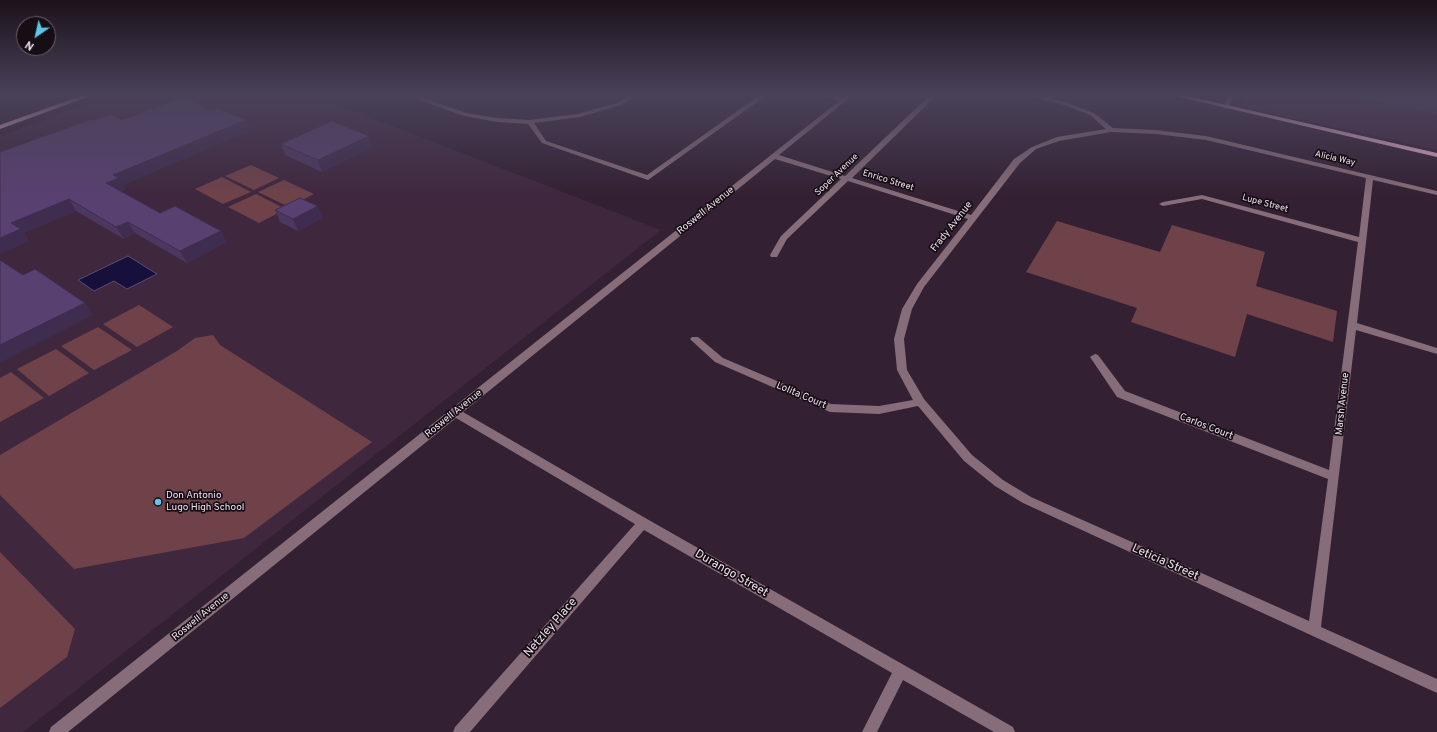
<!DOCTYPE html>
<html>
<head>
<meta charset="utf-8">
<style>
  body { margin:0 }
  #map { position:relative; width:1437px; height:732px; overflow:hidden; background:#332032; font-family:Overpass,sans-serif }
  canvas { display:block }
  .north { position:absolute; left:16px; top:16px; width:40px; height:40px; box-sizing:border-box; background:#160d15; border:1px solid #6c626b; border-radius:50%; rotate:214deg; font-size:11px; font-weight:700; line-height:16px; text-align:center; color:#eee1ed }
  .north::after { content:''; display:block; margin:auto; width:14px; height:18px; background:#5dc7e8; clip-path:polygon(50% 0,100% 100%,50% 72%,0 100%) }
</style>
</head>
<body>
<div id="map">
<canvas width="1437" height="732"></canvas>
<div class="north">N</div>
</div>
<script>
const context = document.querySelector('canvas').getContext('2d');
context.lineJoin = 'round';
function fill(path, color) {
  context.fillStyle = color;
  context.fill(path, 'evenodd');
}
function shape(rows) {
  const path = new Path2D();
  for (const r of rows) {
    path.moveTo(r[0], r[1]);
    for (let i = 2; i < r.length; i += 2) path.lineTo(r[i], r[i + 1]);
  }
  return path;
}
function stroke(path, color, width, dash) {
  context.strokeStyle = color;
  context.lineWidth = width;
  context.lineCap = dash ? 'butt' : 'round';
  context.setLineDash(dash || []);
  context.stroke(path);
}
function write(font, color, halo, rows, align = 'center') {
  context.font = font + ' Overpass,sans-serif';
  context.lineWidth = 3.5;
  context.setLineDash([]);
  context.textBaseline = 'middle';
  context.strokeStyle = halo;
  context.fillStyle = color;
  for (const [text, x, y, turn = 0] of rows) {
    context.save();
    context.translate(x, y);
    context.rotate((+turn || 0) * Math.PI / 180);
    context.textAlign = isNaN(turn) ? turn : align;
    if (halo) context.strokeText(text, 0, 0);
    context.fillText(text, 0, 0);
    context.restore();
  }
}
const built = shape([
  [113,95,312,95,661,230,23,732,0,732,0,136],
  [1246,95,1437,95,1437,150,1241,106]
]);
const green = shape([
  [251,165,279,178,254,190,225,176],
  [222,177,251,192,223,204,195,189],
  [284,180,314,194,289,207,258,192],
  [256,194,286,209,259,223,228,207],
  [1057,221,1160,252,1172,225,1265,252,1256,286,1337,311,1333,342,1247,314,1235,357,1131,322,1137,308,1026,272],
  [139,305,173,327,137,347,103,324],
  [98,327,132,350,94,370,61,346],
  [213,335,220,345,372,442,244,538,74,569,0,495,0,455,177,351,195,338],
  [56,349,89,373,49,396,17,369],
  [11,372,44,398,0,422,0,378],
  [0,552,75,629,67,657,0,708]
]);
const water = shape([
  [128,256,157,274,127,289,114,281,94,291,78,280,128,256]
]);
const minor = shape([
  [414,95,421,95,423,98,467,113,497,118,530,120,577,114,617,103,630,95,638,95,621,105,580,117,534,123,546,141,647,175,760,95,767,95,648,180,542,143,528,124,497,122,464,116,419,100,414,95],
  [821,95,832,95,843,98,846,95,853,95,779,155,845,176,930,95,937,95,852,178,971,215,1014,159,1032,147,1057,137,1106,129,1090,115,1064,105,1026,95,1038,95,1068,103,1094,113,1113,128,1156,130,1206,136,1437,191,1437,195,1373,180,1357,323,1437,348,1437,354,1356,330,1321,627,1437,679,1437,693,1023,503,995,486,964,461,918,406,879,414,830,412,715,362,692,341,690,339,692,337,698,337,723,358,831,404,879,406,913,400,897,370,894,339,902,309,917,284,968,219,848,181,787,239,777,257,771,257,770,255,781,236,841,179,775,159,463,412,647,519,1013,727,1015,732,994,732,903,680,877,732,862,732,892,673,644,530,470,732,453,732,455,727,635,524,456,418,68,732,49,732,51,727,839,101,821,95],
  [1111,132,1156,134,1206,140,1366,178,1359,237,1202,195,1163,202,1159,204,1163,206,1202,199,1358,242,1329,470,1125,391,1098,355,1095,354,1090,357,1117,397,1328,479,1309,621,1031,497,1003,480,972,455,924,399,907,370,904,339,912,309,924,287,1020,163,1036,149,1059,141,1111,132],
  [1228,95,1234,95,1229,107,1226,109,1223,107,1228,95]
]);
const major = shape([
  [84,95,93,95,0,129,0,125,84,95],
  [1171,95,1183,95,1437,153,1437,157,1171,95]
]);
const wall = shape([
  [1348,95,1437,95,1437,114],
  [208,109,246,120,251,130,123,185,125,189,121,191,160,213,227,242,187,263,135,233,124,239,76,211,23,233,29,241,0,254,0,152,94,120,122,120],
  [369,136,373,147,322,172,285,155,281,144],
  [275,210,323,218,298,231,280,222]
]);
const shadedWall = shape([
  [246,120,251,130,123,185,125,189,113,195,106,183,113,175],
  [369,136,373,147,322,172,318,160],
  [69,199,76,211,23,233,29,241,0,254,0,238,11,223],
  [318,206,323,218,298,231,293,219],
  [128,222,135,233,124,239,116,227],
  [221,231,227,242,187,263,180,251],
  [85,303,93,315,0,363,0,345]
]);
const building = shape([
  [1420,95,1437,95,1437,99,1420,95],
  [183,97,208,109,217,108,246,120,113,175,119,178,106,183,160,213,175,206,221,231,180,251,128,222,116,227,69,199,11,223,21,229,0,238,0,152,92,119,94,120,110,114,122,120,183,97],
  [332,121,369,136,318,160,281,144,332,121],
  [300,198,318,206,293,219,275,210,300,198],
  [0,260,23,275,35,269,85,303,0,345,0,260]
]);
const markers = [
  [158,502,4,"#5dc7e8"]
];
const farStreetnames = [
  ["Alicia Way",1335,159,13],
  ["Soper Avenue",837,175,-44],
  ["Enrico Street",888,181,17],
  ["Lupe Street",1265,204,15]
];
const streetNames = [
  ["Roswell Avenue",706,211,-39],
  ["Frady Avenue",952,227,-52],
  ["Lolita Court",801,396,23],
  ["Marsh Avenue",1343,404,-84],
  ["Roswell Avenue",454,414,-39],
  ["Carlos Court",1206,427,21],
  ["Roswell Avenue",201,617,-39]
];
const poiNames = [
  ["Don Antonio",166,496],
  ["Lugo High School",166,508]
];
const nearStreetnames = [
  ["Leticia Street",1165,563,24],
  ["Durango Street",731,574,30],
  ["Netzley Place",551,628,-49]
];
fill(built, '#3f273e');
fill(green, '#6f4249');
fill(water, '#170f3c');
stroke(water, '#584e71', 1);
fill(minor, '#876d79');
fill(major, '#e9b3cc');
fill(wall, '#4c3760');
fill(shadedWall, '#3e2d4e');
fill(building, '#584070');
stroke(building, '#3e2d4e', 1);
const sky = context.createLinearGradient(0, 0, 0, 198);
sky.addColorStop(0, '#1c121c');
sky.addColorStop(0.48, '#4a425a');
sky.addColorStop(1, '#4a425a00');
context.fillStyle = sky;
context.fillRect(0, 0, 1437, 198);
for (const [x, y, r, color] of markers) {
  const dot = new Path2D();
  dot.arc(x, y, r, 0, 2 * Math.PI);
  context.fillStyle = color;
  context.fill(dot);
  stroke(dot, '#160d15', 1.5);
}
write('9px', '#eee1ed', '#160d15', farStreetnames);
write('10px', '#eee1ed', '#160d15', streetNames);
write('10px', '#eee1ed', '#160d15', poiNames, 'left');
write('12px', '#eee1ed', '#160d15', nearStreetnames);
</script>
</body>
</html>
